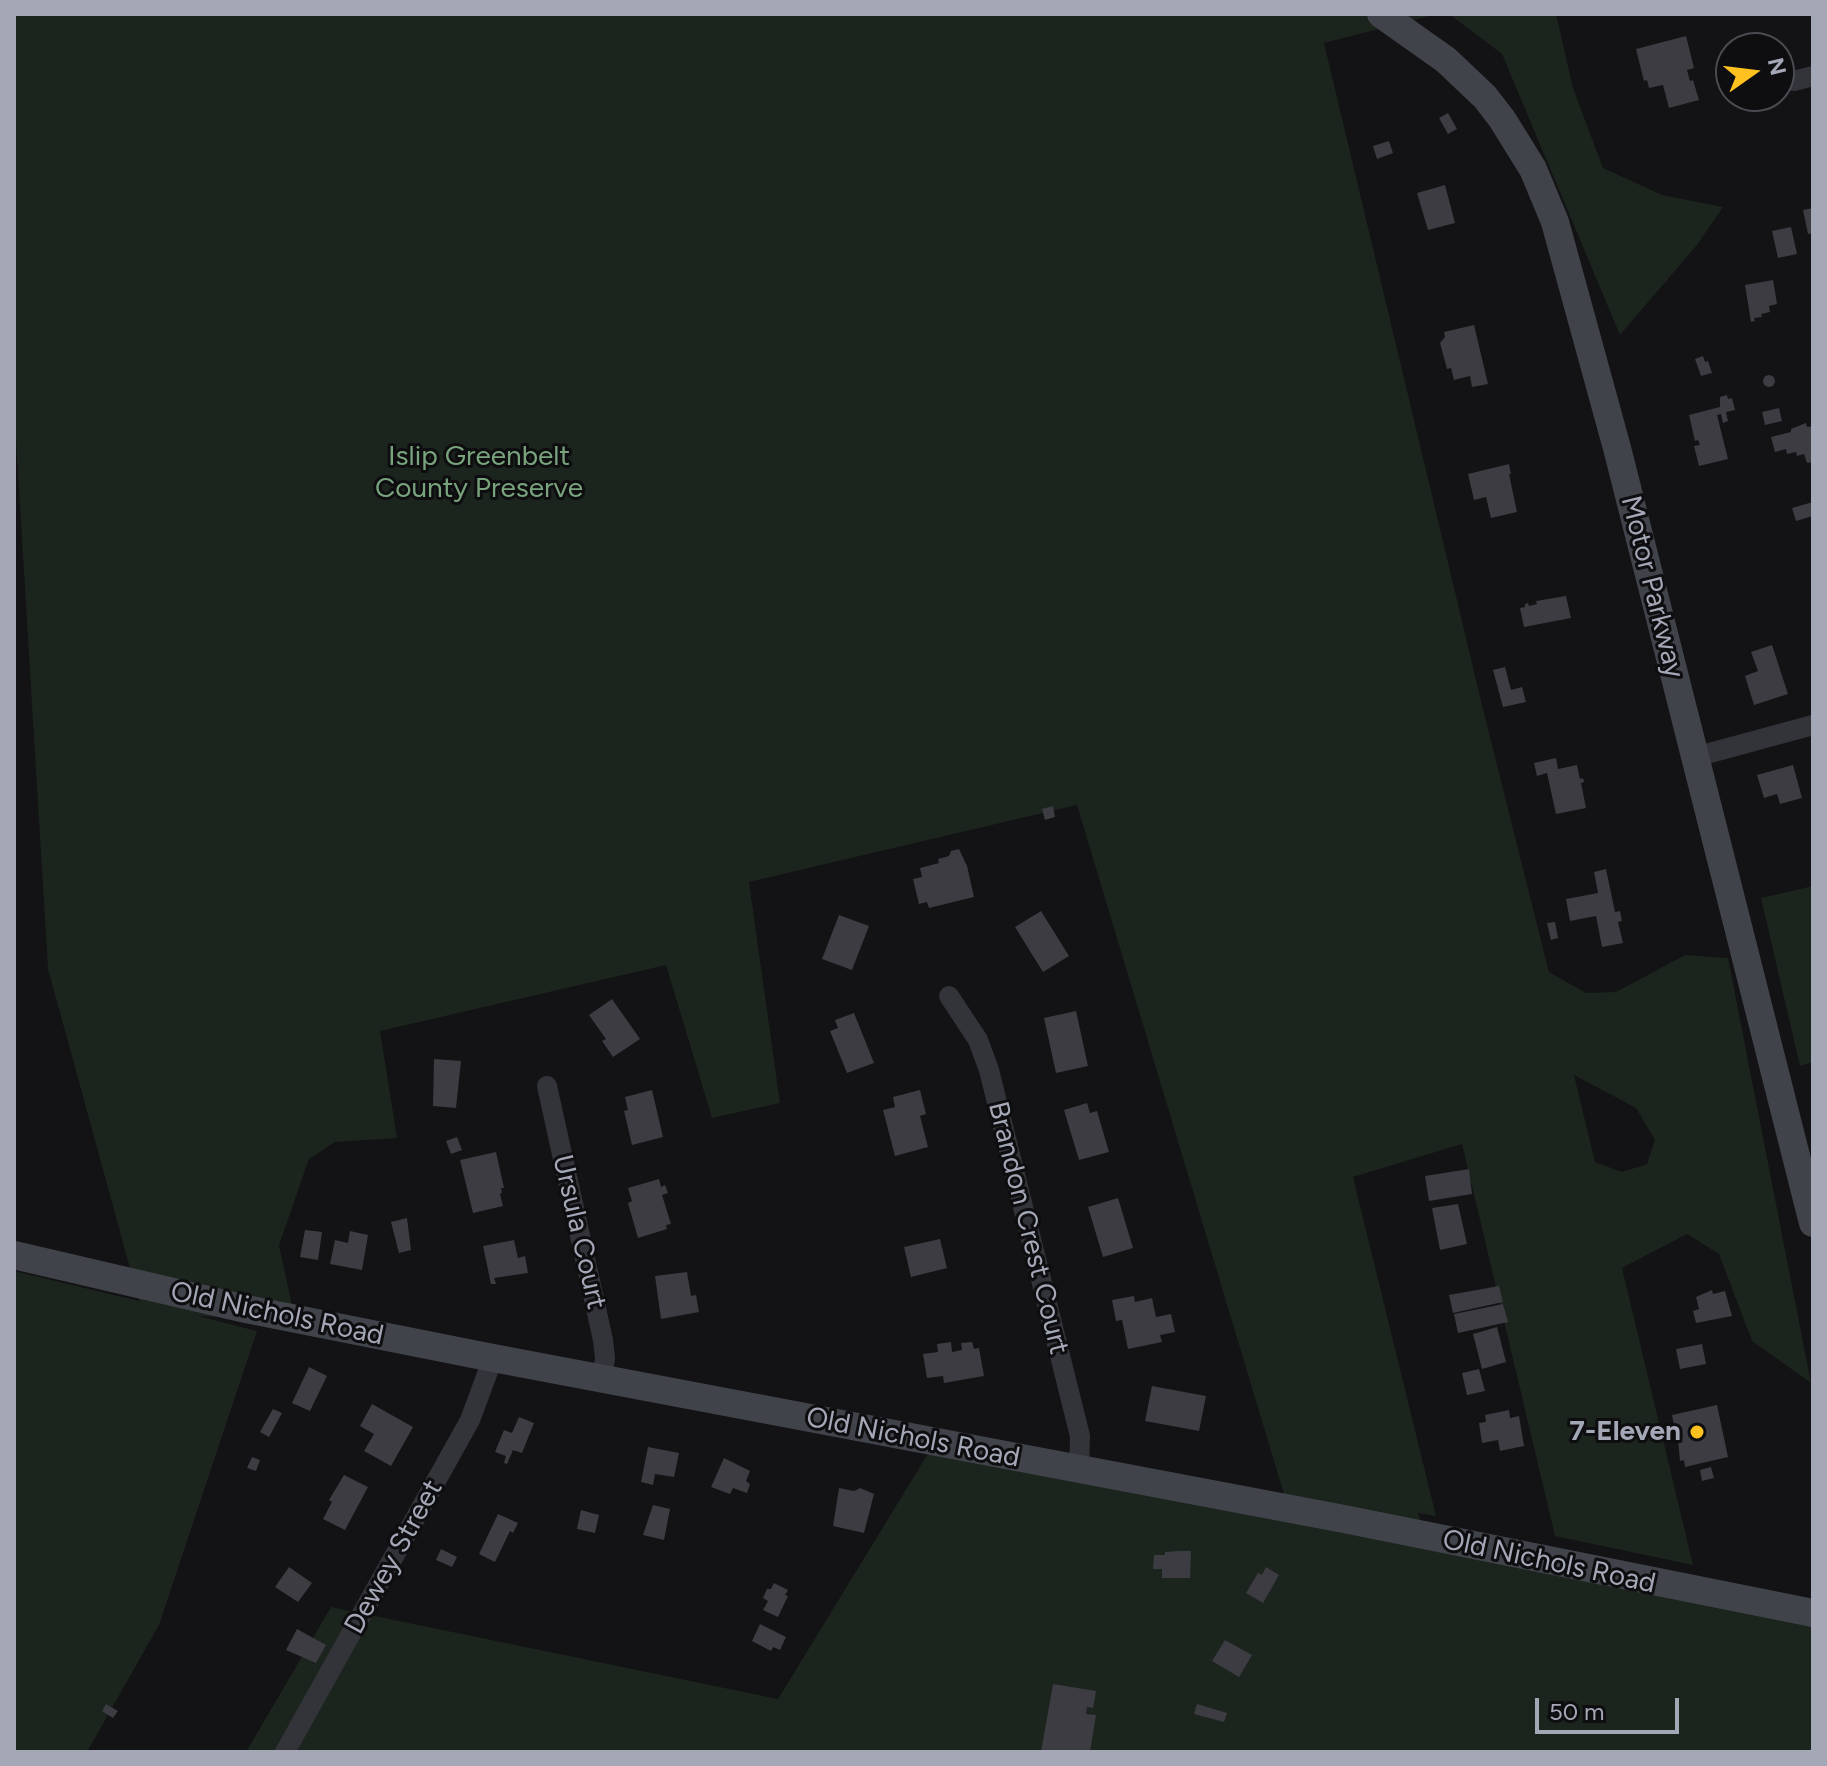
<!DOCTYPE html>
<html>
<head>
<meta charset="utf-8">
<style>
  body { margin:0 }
  #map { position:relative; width:1827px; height:1766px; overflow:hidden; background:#131214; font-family:Figtree,sans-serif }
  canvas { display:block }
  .frame { position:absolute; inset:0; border:16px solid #a3a7b6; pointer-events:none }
  .north { position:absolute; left:1715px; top:32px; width:80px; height:80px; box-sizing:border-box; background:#0e0d0f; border:2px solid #4a4b52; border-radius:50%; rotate:76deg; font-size:22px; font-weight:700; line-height:32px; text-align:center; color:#a3a7b6 }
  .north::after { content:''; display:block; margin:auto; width:28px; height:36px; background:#ffc120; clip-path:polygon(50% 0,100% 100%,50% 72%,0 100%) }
  .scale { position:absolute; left:1535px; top:1698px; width:144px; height:36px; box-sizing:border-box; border:4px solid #a3a7b6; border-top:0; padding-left:10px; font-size:24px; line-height:28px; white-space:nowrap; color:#a3a7b6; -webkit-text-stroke:6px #0e0d0f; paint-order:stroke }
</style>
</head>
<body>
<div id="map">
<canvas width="1827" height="1766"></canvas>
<div class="frame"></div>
<div class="north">N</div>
<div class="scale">50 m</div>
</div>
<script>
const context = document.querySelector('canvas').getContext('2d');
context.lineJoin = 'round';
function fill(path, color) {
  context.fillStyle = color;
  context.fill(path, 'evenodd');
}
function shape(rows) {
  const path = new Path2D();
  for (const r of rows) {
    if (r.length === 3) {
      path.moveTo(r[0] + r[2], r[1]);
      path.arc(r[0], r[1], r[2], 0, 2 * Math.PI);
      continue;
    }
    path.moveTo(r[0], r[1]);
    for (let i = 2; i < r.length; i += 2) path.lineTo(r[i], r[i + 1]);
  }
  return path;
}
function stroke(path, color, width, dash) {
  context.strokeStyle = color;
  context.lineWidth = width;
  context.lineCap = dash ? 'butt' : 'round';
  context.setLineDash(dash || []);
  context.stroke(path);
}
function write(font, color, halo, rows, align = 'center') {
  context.font = font + ' Figtree,sans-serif';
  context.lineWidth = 6;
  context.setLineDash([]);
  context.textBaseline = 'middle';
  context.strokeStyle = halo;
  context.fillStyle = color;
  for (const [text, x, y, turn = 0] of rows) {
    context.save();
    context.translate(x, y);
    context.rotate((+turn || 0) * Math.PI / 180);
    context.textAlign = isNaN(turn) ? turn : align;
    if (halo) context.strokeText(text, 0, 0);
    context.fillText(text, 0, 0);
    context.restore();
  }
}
const green = shape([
  [14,14,1437,14,1324,43,1482,705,1549,972,1586,993,1616,992,1685,955,1728,958,1811,1383,1752,1341,1719,1254,1687,1234,1622,1268,1693,1565,1555,1536,1462,1144,1353,1177,1436,1516,1418,1513,1422,1528,1813,1604,1813,1752,246,1752,331,1607,778,1699,940,1434,1286,1501,1077,805,749,882,780,1103,712,1118,666,965,380,1031,397,1138,335,1142,309,1159,279,1245,297,1328,243,1318,198,1316,257,1331,159,1625,87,1752,14,1752,14,1271,139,1301,48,969,14,407],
  [1574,1075,1636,1108,1655,1140,1647,1164,1622,1172,1595,1162],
  [1449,14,1556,14,1573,88,1603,168,1662,195,1723,207,1697,245,1620,335,1502,54],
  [1813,886,1813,1062,1800,1066,1761,898]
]);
const building = shape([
  [1686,36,1694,68,1687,70,1690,81,1693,80,1699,100,1669,108,1663,85,1649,88,1647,80,1644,81,1636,49],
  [1448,113,1457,129,1448,134,1439,118],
  [1389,141,1393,153,1377,159,1373,146],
  [1445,185,1455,223,1428,230,1417,193],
  [1813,208,1813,233,1808,234,1803,210],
  [1791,227,1797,254,1778,258,1772,231],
  [1773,280,1777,304,1769,306,1770,312,1761,314,1762,317,1754,318,1755,321,1751,322,1745,285],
  [1474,325,1488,384,1472,387,1470,376,1454,380,1451,368,1447,369,1440,343,1445,337,1444,332],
  [1703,356,1705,362,1708,361,1712,373,1701,376,1695,359],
  [1769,381,6],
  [1727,395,1728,399,1732,398,1735,410,1726,412,1728,421,1723,423,1721,414,1717,415,1728,459,1699,466,1694,446,1700,445,1698,440,1695,441,1689,415,1720,407,1720,397],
  [1779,408,1782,421,1765,425,1762,412],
  [1806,423,1807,427,1812,426,1813,429,1813,462,1807,463,1804,454,1797,456,1796,452,1787,454,1786,449,1775,452,1771,437,1791,432,1791,429],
  [1509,464,1511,474,1509,474,1517,512,1491,518,1486,497,1474,500,1468,474],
  [1813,502,1813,516,1796,521,1792,508],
  [1566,596,1571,618,1524,627,1520,608,1525,607,1525,604,1528,603,1529,606,1537,604,1536,601],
  [1772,645,1788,694,1754,705,1745,676,1758,671,1751,652],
  [1505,667,1511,690,1522,687,1526,702,1503,707,1493,670],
  [1556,758,1558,769,1577,765,1580,779,1583,778,1584,782,1581,783,1586,808,1556,814,1547,773,1537,776,1534,763],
  [1793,765,1802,798,1780,804,1777,794,1764,798,1757,775],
  [1053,806,1055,817,1045,820,1042,809],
  [959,849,967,866,974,897,929,908,927,902,919,904,913,879,922,877,920,868,939,863,938,859,949,856,951,851],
  [1606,869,1615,912,1620,911,1622,921,1618,922,1623,943,1602,947,1596,916,1570,921,1566,899,1598,893,1594,872],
  [1041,911,1069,956,1043,972,1015,927],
  [839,915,869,926,852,970,822,959],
  [1555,922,1558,938,1551,940,1547,923],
  [612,999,640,1039,613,1057,602,1041,606,1039,589,1015],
  [1076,1011,1088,1066,1056,1073,1044,1018],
  [854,1013,874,1063,847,1073,830,1031,838,1028,835,1020],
  [434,1059,461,1061,456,1108,433,1106],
  [652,1090,663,1137,632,1145,624,1111,628,1110,625,1097],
  [920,1090,926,1114,920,1116,928,1147,895,1156,883,1110,895,1107,893,1097],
  [1087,1103,1090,1113,1097,1111,1109,1152,1079,1160,1064,1110],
  [457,1137,462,1150,451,1154,446,1141],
  [496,1152,504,1188,501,1188,502,1193,500,1194,503,1206,473,1213,460,1160],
  [1469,1169,1472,1194,1429,1201,1425,1176],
  [659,1179,661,1187,665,1185,668,1193,662,1195,671,1224,666,1225,667,1229,638,1238,628,1203,632,1201,628,1188],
  [1118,1198,1133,1248,1103,1257,1088,1207],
  [1458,1204,1467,1244,1440,1250,1432,1208],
  [407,1218,411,1250,399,1253,391,1222],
  [305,1230,322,1232,318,1260,300,1257],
  [350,1231,368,1235,362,1270,330,1264,335,1240,348,1243],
  [940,1239,947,1268,911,1277,904,1247],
  [514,1240,518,1258,525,1256,528,1273,494,1278,496,1284,491,1284,483,1246],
  [687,1272,691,1296,696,1295,699,1312,661,1319,655,1276],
  [1499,1286,1503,1302,1453,1313,1449,1295],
  [1712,1290,1713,1294,1725,1291,1732,1316,1696,1323,1693,1311,1699,1309,1696,1297],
  [1134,1296,1135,1302,1152,1298,1156,1317,1171,1314,1175,1332,1160,1335,1162,1342,1128,1349,1122,1320,1116,1321,1112,1300],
  [1503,1304,1508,1322,1458,1333,1454,1314],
  [1497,1327,1506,1362,1482,1369,1473,1334],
  [951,1342,952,1352,962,1350,961,1343,972,1342,974,1349,979,1348,984,1376,944,1383,943,1376,927,1378,923,1354,938,1352,937,1344],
  [1702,1344,1706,1364,1680,1369,1676,1349],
  [309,1367,327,1376,310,1411,292,1403],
  [1479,1369,1485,1391,1467,1395,1462,1373],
  [1152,1386,1206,1396,1199,1431,1145,1421],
  [372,1404,413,1427,391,1466,364,1451,374,1434,360,1426],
  [1717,1405,1728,1457,1685,1467,1684,1460,1680,1461,1678,1439,1673,1440,1670,1426,1674,1425,1672,1415],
  [273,1409,282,1413,269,1437,260,1432],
  [1509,1410,1510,1418,1519,1416,1524,1446,1500,1451,1498,1440,1482,1443,1479,1423,1486,1422,1485,1415],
  [519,1417,534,1423,522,1453,513,1450,507,1464,504,1463,506,1456,495,1452,504,1430,512,1433],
  [648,1447,679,1453,674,1477,655,1474,653,1485,641,1482],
  [252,1457,260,1460,256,1471,247,1468],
  [724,1458,750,1471,746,1481,750,1484,747,1493,733,1488,730,1494,711,1487],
  [1711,1467,1714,1478,1702,1481,1700,1470],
  [344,1475,368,1487,345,1530,323,1519,332,1502,329,1500],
  [839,1488,854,1491,860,1488,874,1494,864,1533,833,1526],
  [653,1505,670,1509,664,1540,643,1535],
  [581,1510,599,1515,595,1533,577,1529],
  [498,1514,518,1523,513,1533,510,1531,495,1562,479,1554],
  [441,1549,457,1557,452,1567,436,1560],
  [1179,1551,1191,1551,1190,1578,1162,1578,1162,1569,1153,1569,1154,1555,1165,1555,1165,1552],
  [289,1567,312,1583,298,1602,275,1587],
  [1266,1567,1279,1575,1263,1603,1246,1593,1258,1573,1262,1575],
  [774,1583,788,1590,785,1595,788,1596,778,1617,763,1610,768,1601,763,1598,767,1589,771,1589],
  [760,1624,786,1637,780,1650,773,1647,771,1651,752,1641],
  [297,1629,326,1645,316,1663,286,1650],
  [1225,1640,1252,1655,1239,1677,1212,1661],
  [1053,1684,1096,1691,1093,1708,1087,1707,1086,1714,1096,1715,1090,1752,1041,1752],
  [106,1704,118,1711,113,1718,102,1711],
  [1197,1704,1227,1713,1224,1722,1194,1714]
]);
const street = shape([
  [1794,81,1813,76],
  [1695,757,1813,725],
  [949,996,978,1040,989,1070,1080,1436,1079,1470],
  [547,1086,603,1340,605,1358,602,1379],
  [285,1752,470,1420,493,1358]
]);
const secondary = shape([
  [1381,14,1446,60,1485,97,1502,119,1533,169,1555,222,1617,448,1813,1223],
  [14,1255,246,1309,493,1358,1344,1519,1813,1613]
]);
const markers = [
  [1697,1432,8,"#ffc120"]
];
const parkNames = [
  ["Islip Greenbelt",479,457],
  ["County Preserve",479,489]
];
const streetNames = [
  ["Motor Parkway",1652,587,76],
  ["Brandon Crest Court",1028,1228,76],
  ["Ursula Court",579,1232,77],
  ["Old Nichols Road",277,1314,12],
  ["Old Nichols Road",913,1438,11],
  ["Dewey Street",394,1557,-61],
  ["Old Nichols Road",1549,1562,12]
];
const poiNames = [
  ["7-Eleven",1681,1432]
];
fill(green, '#1c241e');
fill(building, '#3c3c42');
stroke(street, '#33343a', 20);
stroke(secondary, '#41434a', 28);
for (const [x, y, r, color] of markers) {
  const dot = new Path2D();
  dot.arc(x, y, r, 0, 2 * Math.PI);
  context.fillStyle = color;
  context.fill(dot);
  stroke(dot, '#0e0d0f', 3);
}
write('28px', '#78a37d', '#0e0d0f', parkNames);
write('28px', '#a3a7b6', '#0e0d0f', streetNames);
write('bold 28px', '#a3a7b6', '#0e0d0f', poiNames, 'right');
</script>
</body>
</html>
